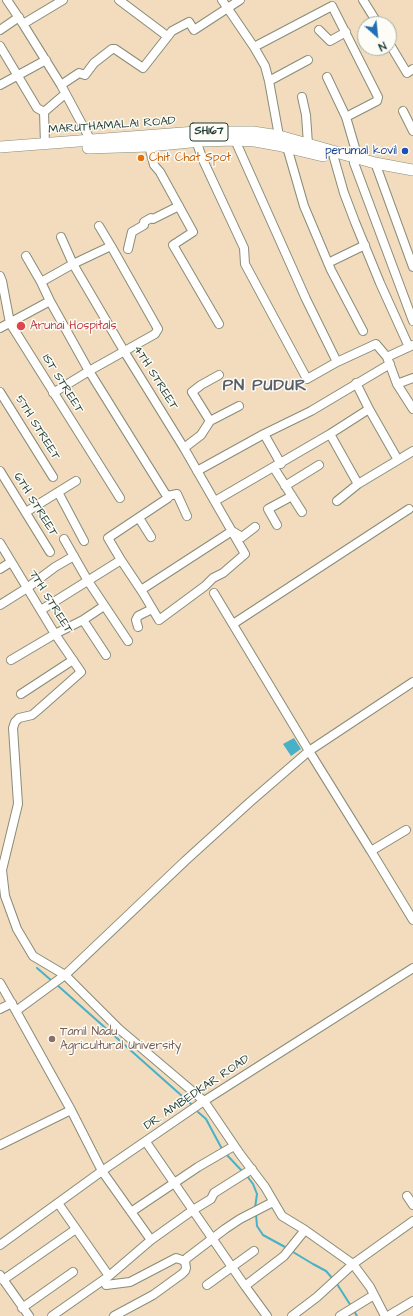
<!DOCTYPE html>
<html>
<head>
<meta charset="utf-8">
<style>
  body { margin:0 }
  #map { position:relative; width:413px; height:1316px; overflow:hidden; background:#f2dcbd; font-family:"Architects Daughter",sans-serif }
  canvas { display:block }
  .north { position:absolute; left:357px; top:16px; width:40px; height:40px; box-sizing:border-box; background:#fdfcf7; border:1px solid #a4b0a9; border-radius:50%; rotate:153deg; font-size:11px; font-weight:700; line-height:16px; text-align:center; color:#1f3d34 }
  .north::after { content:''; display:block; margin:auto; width:14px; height:18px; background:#1f6fb2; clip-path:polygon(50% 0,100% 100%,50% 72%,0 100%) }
</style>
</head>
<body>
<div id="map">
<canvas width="413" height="1316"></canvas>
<div class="north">N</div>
</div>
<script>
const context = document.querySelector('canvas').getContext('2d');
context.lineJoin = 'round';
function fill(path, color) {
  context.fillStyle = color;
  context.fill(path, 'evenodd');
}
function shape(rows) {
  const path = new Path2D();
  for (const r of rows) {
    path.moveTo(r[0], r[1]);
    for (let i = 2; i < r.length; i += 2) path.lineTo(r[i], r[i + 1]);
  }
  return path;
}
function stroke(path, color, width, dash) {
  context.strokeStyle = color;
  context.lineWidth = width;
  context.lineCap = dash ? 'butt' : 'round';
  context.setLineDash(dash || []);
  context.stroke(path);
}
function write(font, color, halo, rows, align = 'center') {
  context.font = font + ' "Architects Daughter",sans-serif';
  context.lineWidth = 3;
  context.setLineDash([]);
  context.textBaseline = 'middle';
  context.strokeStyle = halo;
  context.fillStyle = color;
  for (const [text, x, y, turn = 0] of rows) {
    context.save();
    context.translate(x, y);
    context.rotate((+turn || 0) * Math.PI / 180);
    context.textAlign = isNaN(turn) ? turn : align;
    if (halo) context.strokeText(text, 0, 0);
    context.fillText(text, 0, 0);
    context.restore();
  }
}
const water = shape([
  [294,738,301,749,291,756,283,744]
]);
const stream = shape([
  [37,968,52,981],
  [56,984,191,1104],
  [198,1112,206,1119,222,1149],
  [225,1153,242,1171],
  [247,1176,253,1184,257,1194,255,1208],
  [256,1214,257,1226,263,1235,285,1247],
  [293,1252,313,1264,326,1271,333,1279],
  [337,1284,351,1306],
  [354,1311,357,1316]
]);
const minor = shape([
  [7,0,23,24],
  [63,0,23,24,61,85,91,141,91,145],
  [119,0,167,36],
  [222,0,254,47,265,66,269,81,279,136,278,141],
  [363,0,378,24],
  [0,30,19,17],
  [319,30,330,41,346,32],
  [389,43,407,73,413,69],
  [0,46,37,108,44,112,45,144],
  [254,47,332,6,378,97,377,101,346,117,358,158],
  [327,77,346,117],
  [269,81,308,60],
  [0,85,46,60],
  [61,85,79,73,85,75,94,63,112,49,115,49,143,68,172,31,189,22,194,30,240,0],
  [302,97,306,115,308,144],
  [403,111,413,131],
  [44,112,65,94],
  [235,140,306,299,337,362,376,344,387,357,397,384,413,409],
  [196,141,203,160,244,248,245,264,307,379,337,362],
  [149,146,154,165,160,172,193,232,173,245,219,324],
  [287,147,304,206,331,270,363,331],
  [334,158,344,193,355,222,380,283,409,347],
  [354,163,413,321],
  [377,168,413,267],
  [61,237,73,264,111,246,99,226],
  [128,249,132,232,144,225,144,222,151,218,153,219,179,206],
  [26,256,41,282],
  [328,263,365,245],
  [0,276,2,281,10,323,120,498],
  [50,301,41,282,73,264,124,351,184,448,245,554,223,573,213,578,205,586,159,620,143,593,121,560],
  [0,328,50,301,89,371,168,498,108,538,121,560,41,610],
  [387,357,413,345],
  [356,383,369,409],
  [397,384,413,378],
  [0,392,53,477],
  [53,393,89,371,155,334,158,329,111,246],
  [210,421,192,392,201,385,219,375],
  [264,434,281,464],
  [330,434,369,409,398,460],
  [184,448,201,435,210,421,239,406],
  [274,468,302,512],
  [0,471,50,552],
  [197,471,264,434,311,411,390,364],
  [285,486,319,465],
  [58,492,84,541],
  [167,496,177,494,187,516],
  [215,501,330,434,358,484,413,451],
  [337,501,358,484],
  [26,512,76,481],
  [139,518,151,537],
  [277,525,268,509,292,496],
  [64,539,88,581,128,641],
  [0,543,55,634,81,672,38,710,32,715,19,718,15,722,13,728,18,804,2,870,5,896,17,929,33,956,65,975,119,1029,204,1101,240,1154,265,1187,282,1216,305,1230,353,1264,370,1287,385,1316],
  [0,569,11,562],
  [141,590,232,531,242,537,255,527],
  [214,593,309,751,413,682],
  [0,605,27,588,55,567,74,556],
  [83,620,106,655],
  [233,624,409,509],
  [138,627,136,620,138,616,152,609],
  [11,660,55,634,83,620,104,606],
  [21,694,73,660],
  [371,851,413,920],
  [0,983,16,1011,65,975,185,861,250,802,309,751,371,851,406,830],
  [0,1009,12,1003],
  [16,1011,71,1110,102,1171,151,1240],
  [146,1142,245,1286,267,1316],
  [0,1145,71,1110],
  [407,1196,413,1205],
  [131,1212,198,1167,234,1146],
  [0,1245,102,1171,204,1101,413,968],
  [0,1275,29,1316],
  [109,1276,151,1240,193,1210,211,1199,214,1193,252,1169],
  [3,1280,76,1229],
  [104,1280,106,1285,130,1282,176,1258,185,1261],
  [207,1285,254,1251],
  [245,1286,284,1256,305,1230],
  [22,1308,73,1272],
  [52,1316,109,1276,58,1203],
  [114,1316,153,1295,182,1274,185,1271,186,1268,185,1261,187,1258,225,1229,240,1219,273,1202],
  [292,1316,317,1297,353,1264,413,1221],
  [340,1316,374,1295],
  [388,1316,413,1301]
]);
const major = shape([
  [0,147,196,132,253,132,279,136,375,163,413,170],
  [88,148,149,146,201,141,235,140,255,141,277,145,323,156]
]);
const markers = [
  [405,151,4,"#1a4fb4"],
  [141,158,4,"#e8710a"],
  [21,326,5,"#e0444e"],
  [52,1039,4,"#8d6e63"]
];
const shields = [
  [209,132,38]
];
const shieldNames = [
  ["SH167",209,132]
];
const streetNames = [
  ["MARUTHAMALAI ROAD",112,126,-4],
  ["4TH STREET",155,378,58],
  ["1ST STREET",62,384,58],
  ["5TH STREET",37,428,58],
  ["6TH STREET",35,505,58],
  ["7TH STREET",50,602,58],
  ["DR. AMBEDKAR ROAD",197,1093,-34]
];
const transitNames = [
  ["perumal kovil",397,151]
];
const foodNames = [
  ["Chit Chat Spot",149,158]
];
const healthNames = [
  ["Arunai Hospitals",30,326]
];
const educationNames = [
  ["Tamil Nadu",60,1032],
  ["Agricultural University",60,1046]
];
const districtNames = [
  ["PN PUDUR",265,387]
];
fill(water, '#48b1c7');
stroke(stream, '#48b1c7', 2);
stroke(minor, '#888c78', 10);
stroke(major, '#888c78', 12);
stroke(minor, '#fff', 8);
stroke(major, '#fff', 11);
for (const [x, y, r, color] of markers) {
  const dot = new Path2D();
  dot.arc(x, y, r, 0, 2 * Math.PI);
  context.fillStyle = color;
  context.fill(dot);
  stroke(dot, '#fdfcf7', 1.5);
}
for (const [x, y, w] of shields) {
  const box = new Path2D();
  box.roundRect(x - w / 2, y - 9, w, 18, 3);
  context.fillStyle = '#fdfcf7';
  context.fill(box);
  stroke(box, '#1f3d34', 1);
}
write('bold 11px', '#1f3d34', null, shieldNames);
write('12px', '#1f3d34', '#fdfcf7', streetNames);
write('12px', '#164399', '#fdfcf7', transitNames, 'right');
write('12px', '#c56008', '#fdfcf7', foodNames, 'left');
write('12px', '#be3a42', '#fdfcf7', healthNames, 'left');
write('12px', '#785e54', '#fdfcf7', educationNames, 'left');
context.letterSpacing = '1px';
write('bold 16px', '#5a5e67', '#fdfcf7', districtNames);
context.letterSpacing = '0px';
</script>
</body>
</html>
